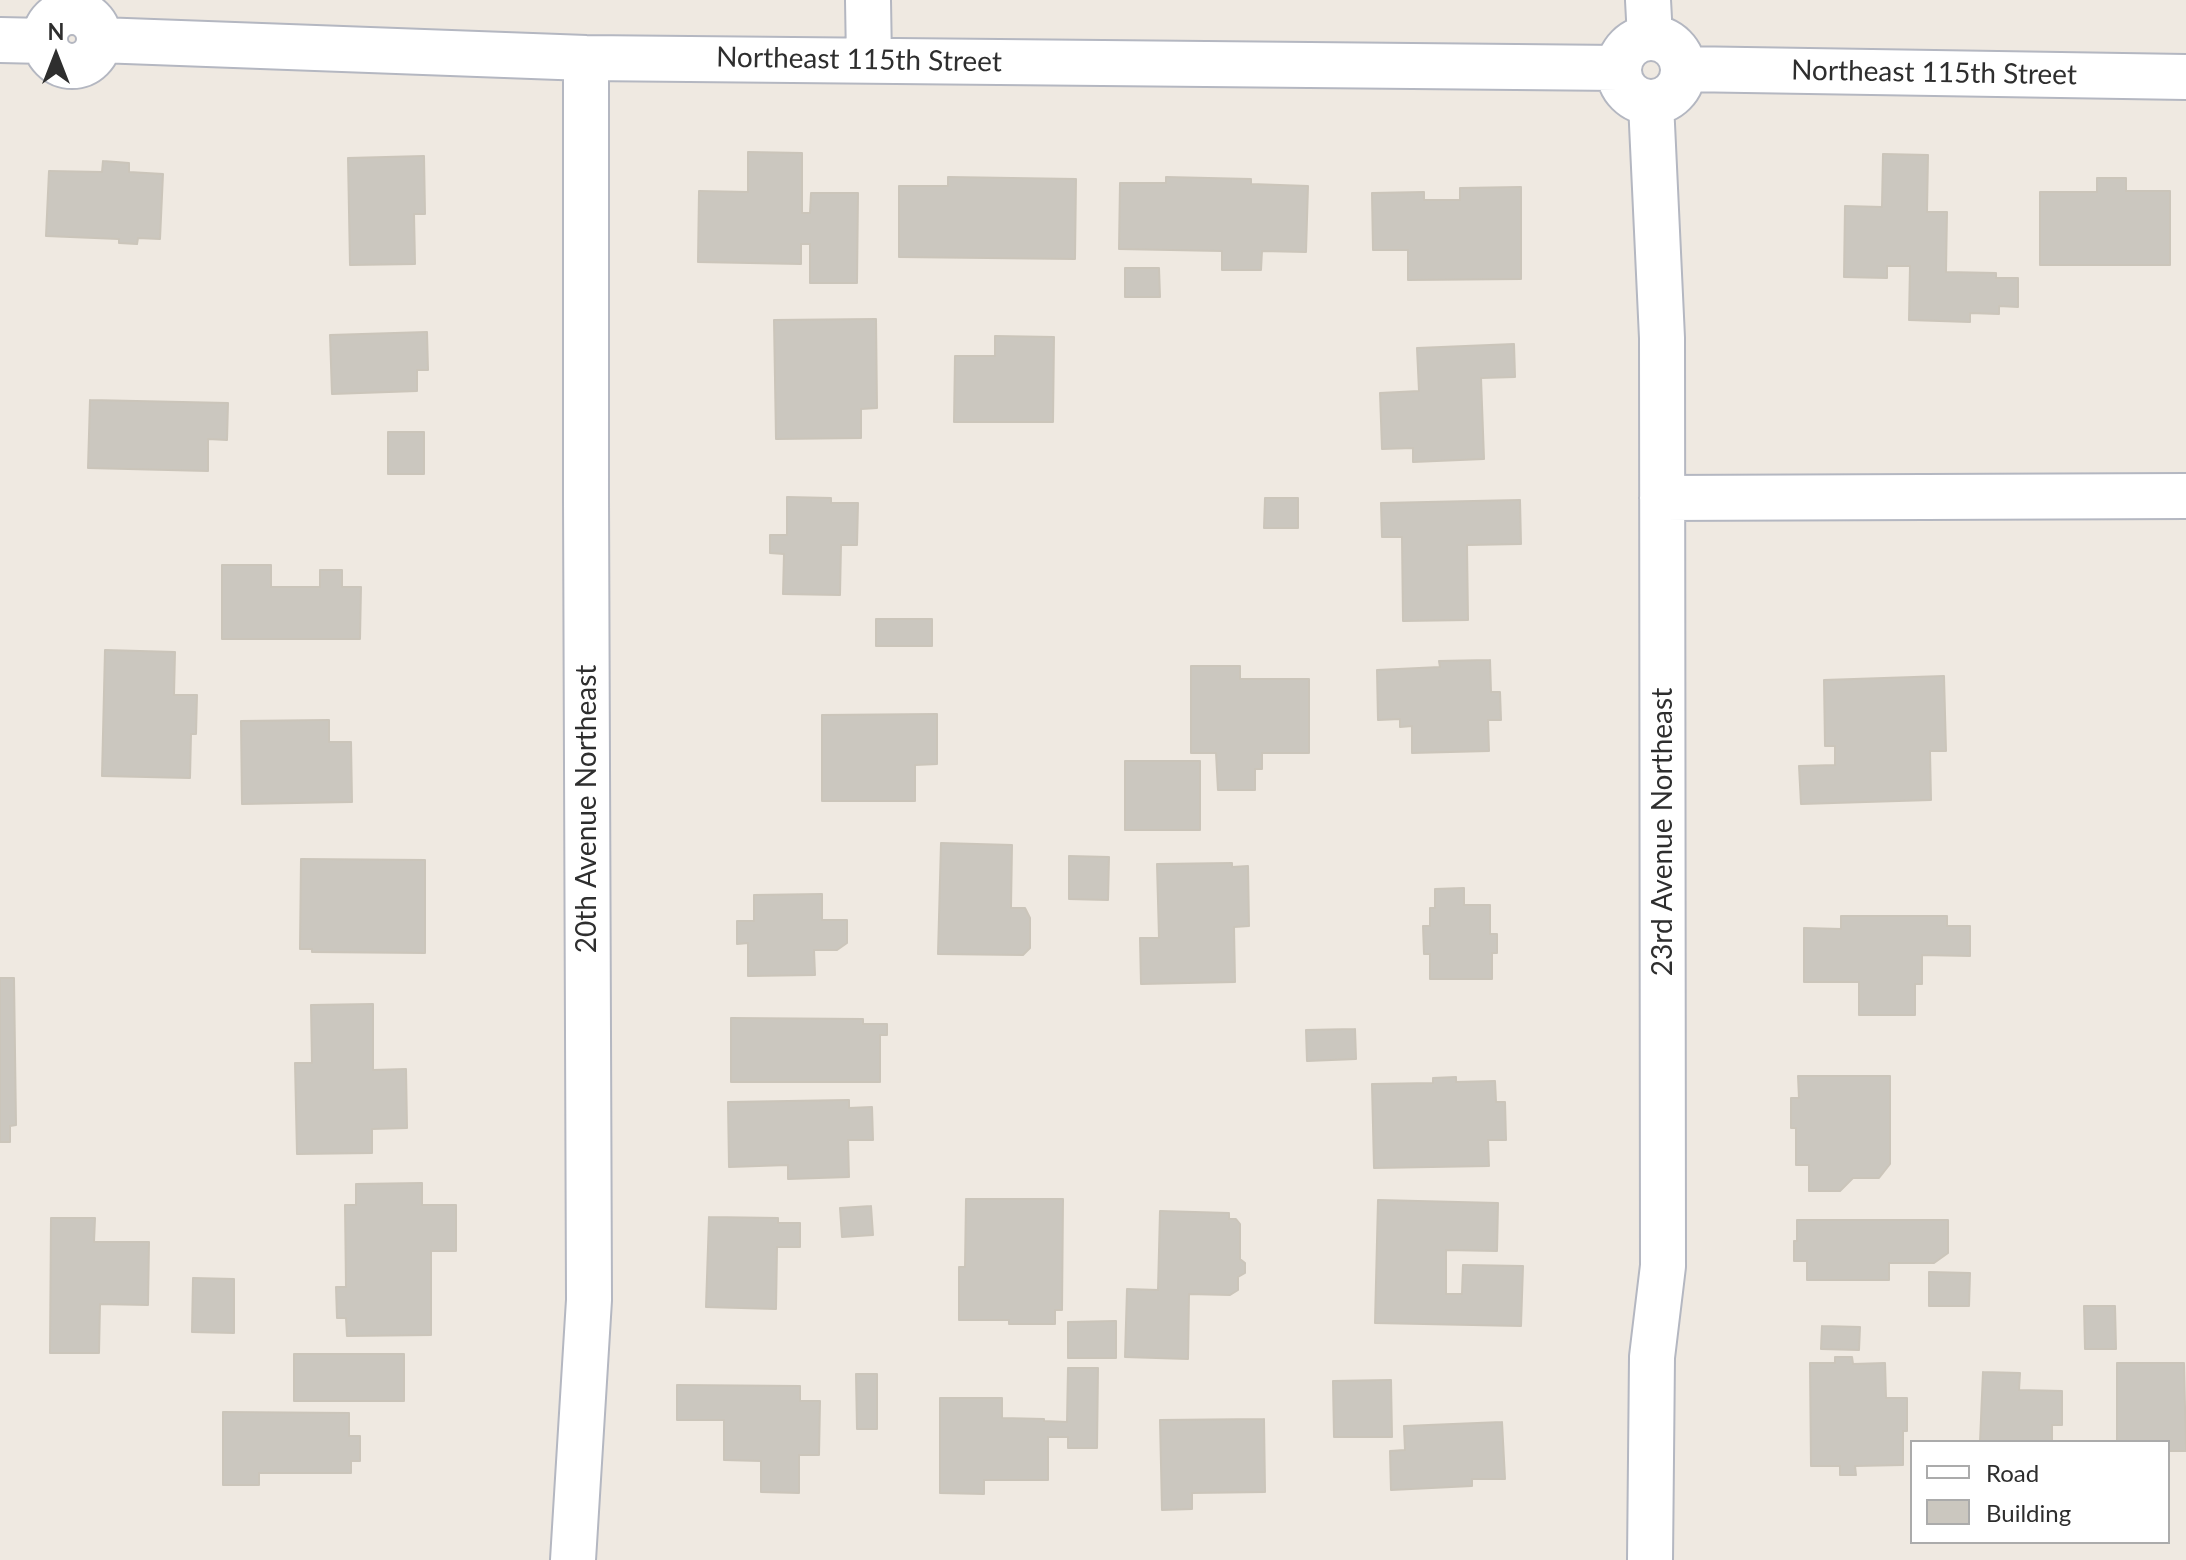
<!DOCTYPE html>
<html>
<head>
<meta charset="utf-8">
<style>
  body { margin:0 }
  #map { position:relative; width:2186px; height:1560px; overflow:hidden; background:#efe9e1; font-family:Lato,sans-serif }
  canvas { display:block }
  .legend { position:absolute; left:1910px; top:1440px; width:260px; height:104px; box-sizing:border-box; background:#fff; border:2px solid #ababab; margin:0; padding:10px 14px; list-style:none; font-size:24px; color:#2e2e2e }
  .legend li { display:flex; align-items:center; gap:16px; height:40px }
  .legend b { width:40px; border:2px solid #ababab }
  .north { position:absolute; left:16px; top:16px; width:80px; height:80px; -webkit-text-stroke:6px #fff; paint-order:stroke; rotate:0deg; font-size:22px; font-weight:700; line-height:32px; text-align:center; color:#2e2e2e }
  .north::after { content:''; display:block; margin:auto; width:28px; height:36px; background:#2e2e2e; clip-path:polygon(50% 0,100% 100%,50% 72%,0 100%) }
</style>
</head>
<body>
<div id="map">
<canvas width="2186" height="1560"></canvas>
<ul class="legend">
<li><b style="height:10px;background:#fff"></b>Road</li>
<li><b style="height:22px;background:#cbc7bf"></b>Building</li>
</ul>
<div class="north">N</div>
</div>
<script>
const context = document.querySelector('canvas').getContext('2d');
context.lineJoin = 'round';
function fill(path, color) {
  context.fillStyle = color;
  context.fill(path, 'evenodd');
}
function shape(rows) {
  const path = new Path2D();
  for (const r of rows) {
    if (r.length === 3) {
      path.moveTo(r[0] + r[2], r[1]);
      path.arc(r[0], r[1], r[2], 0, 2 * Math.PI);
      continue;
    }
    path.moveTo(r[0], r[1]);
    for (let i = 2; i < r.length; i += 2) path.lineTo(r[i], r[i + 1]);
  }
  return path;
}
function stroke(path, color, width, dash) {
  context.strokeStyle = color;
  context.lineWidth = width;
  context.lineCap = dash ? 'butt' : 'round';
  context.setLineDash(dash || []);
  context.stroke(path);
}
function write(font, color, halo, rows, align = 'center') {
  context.font = font + ' Lato,sans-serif';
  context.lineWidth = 8;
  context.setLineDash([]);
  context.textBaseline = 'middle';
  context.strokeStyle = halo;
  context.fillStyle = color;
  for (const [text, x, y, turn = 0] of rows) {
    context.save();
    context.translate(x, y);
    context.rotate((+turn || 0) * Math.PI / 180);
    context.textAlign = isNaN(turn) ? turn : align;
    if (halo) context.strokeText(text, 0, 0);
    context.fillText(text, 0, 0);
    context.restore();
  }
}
const building = shape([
  [748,152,802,153,802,213,810,213,811,193,858,193,857,283,810,283,810,244,801,244,801,264,698,262,699,191,748,192,748,152],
  [1883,154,1928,155,1927,212,1947,212,1946,272,1996,273,1996,278,2018,278,2018,307,1999,306,1999,314,1970,313,1970,322,1909,320,1910,266,1887,266,1887,278,1844,277,1845,206,1882,207,1883,154],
  [424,156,425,214,414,214,415,264,350,265,348,158,424,156],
  [103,161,129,163,129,172,163,174,160,239,138,238,137,244,119,243,119,239,46,236,49,171,102,172,103,161],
  [948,177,1076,179,1075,259,899,257,899,186,948,186,948,177],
  [1166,177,1251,179,1251,184,1308,186,1306,252,1262,251,1261,270,1222,270,1222,251,1119,249,1120,183,1166,183,1166,177],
  [2097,178,2126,178,2126,191,2170,191,2170,265,2040,265,2040,192,2097,192,2097,178],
  [1521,187,1521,279,1408,280,1408,250,1373,250,1372,193,1424,192,1424,200,1460,200,1460,188,1521,187],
  [1125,268,1159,268,1160,297,1125,297,1125,268],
  [876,319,877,408,861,409,861,438,776,439,774,320,876,319],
  [427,332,428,370,417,370,417,391,332,394,330,335,427,332],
  [995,336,1054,337,1053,422,954,422,955,356,995,356,995,336],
  [1514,344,1515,377,1481,378,1484,459,1413,462,1413,448,1382,449,1380,393,1419,391,1417,348,1514,344],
  [90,400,228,403,227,440,208,439,208,471,88,468,90,400],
  [388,432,424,432,424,474,388,474,388,432],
  [787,497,831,498,831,503,858,503,857,545,841,545,840,595,783,594,784,554,770,553,770,535,787,535,787,497],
  [1265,498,1298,498,1298,528,1264,528,1265,498],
  [1520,500,1521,544,1467,545,1468,620,1403,621,1402,537,1382,537,1381,503,1520,500],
  [222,565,271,565,271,587,320,587,320,570,342,570,342,587,361,587,360,639,222,639,222,565],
  [876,619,932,619,932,646,876,646,876,619],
  [105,650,175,652,174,695,197,695,196,734,191,734,190,778,102,776,105,650],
  [1490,660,1491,692,1500,692,1501,720,1488,720,1489,751,1412,753,1412,726,1400,727,1400,719,1378,720,1377,670,1440,667,1439,661,1490,660],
  [1191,666,1240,666,1240,679,1309,679,1309,753,1262,753,1262,769,1255,769,1255,790,1218,790,1216,753,1191,753,1191,666],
  [1944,676,1946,751,1930,751,1931,800,1801,804,1799,766,1835,765,1835,746,1825,746,1824,680,1944,676],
  [937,714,937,764,915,765,915,801,822,801,822,715,937,714],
  [329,720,329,742,351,742,352,802,242,804,241,721,329,720],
  [1125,761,1200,761,1200,830,1125,830,1125,761],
  [941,843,1012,845,1011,908,1025,908,1030,918,1030,948,1023,955,938,954,941,843],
  [1069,856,1109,857,1108,900,1069,899,1069,856],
  [301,859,425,860,425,953,312,952,312,949,300,949,301,859],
  [1232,863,1232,867,1248,866,1249,926,1234,927,1235,982,1141,984,1140,938,1159,938,1157,864,1232,863],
  [1464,888,1464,905,1490,905,1490,934,1497,934,1497,953,1492,953,1492,979,1430,979,1430,954,1424,954,1423,926,1430,926,1430,908,1435,908,1435,889,1464,888],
  [822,894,822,920,847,920,847,943,837,950,814,950,815,975,748,976,748,943,737,944,737,921,754,921,754,895,822,894],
  [1841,916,1947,916,1947,926,1970,926,1970,956,1922,955,1922,984,1915,984,1915,1015,1859,1015,1859,982,1804,982,1804,928,1841,929,1841,916],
  [0,978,14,978,16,1125,10,1126,10,1142,0,1142,0,978],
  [373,1004,373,1070,406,1069,407,1128,372,1129,372,1153,297,1154,295,1063,312,1063,311,1005,373,1004],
  [731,1018,863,1019,863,1024,887,1024,887,1035,880,1035,880,1082,731,1082,731,1018],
  [1355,1029,1356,1059,1307,1061,1306,1030,1355,1029],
  [1798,1076,1890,1076,1890,1164,1879,1178,1853,1178,1840,1191,1809,1191,1809,1165,1796,1165,1796,1128,1791,1128,1791,1098,1799,1098,1798,1076],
  [1456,1077,1456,1082,1495,1081,1496,1102,1505,1102,1506,1140,1488,1140,1489,1166,1374,1168,1372,1084,1433,1083,1433,1078,1456,1077],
  [849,1100,849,1108,872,1107,873,1140,848,1140,849,1177,788,1179,788,1165,729,1167,728,1102,849,1100],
  [422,1183,422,1205,456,1205,456,1251,431,1251,431,1335,347,1336,346,1318,337,1318,336,1287,346,1287,345,1205,356,1205,356,1184,422,1183],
  [966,1199,1063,1199,1062,1310,1055,1310,1055,1324,1009,1324,1009,1320,959,1320,959,1267,965,1267,966,1199],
  [1378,1200,1498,1203,1497,1251,1446,1250,1446,1294,1462,1294,1463,1265,1523,1266,1521,1326,1375,1323,1378,1200],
  [871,1206,873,1235,842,1237,840,1208,871,1206],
  [1160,1211,1229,1213,1229,1219,1236,1219,1240,1224,1240,1259,1245,1263,1245,1273,1238,1277,1238,1290,1230,1295,1189,1294,1188,1359,1125,1357,1127,1289,1158,1290,1160,1211],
  [709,1217,778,1218,778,1223,800,1223,800,1247,777,1247,776,1309,706,1307,709,1217],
  [51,1218,95,1218,94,1242,149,1242,148,1305,100,1304,99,1353,50,1353,51,1218],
  [1797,1220,1948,1220,1948,1253,1934,1263,1889,1263,1889,1280,1807,1280,1807,1261,1794,1261,1794,1241,1797,1241,1797,1220],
  [1929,1272,1970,1273,1969,1306,1929,1306,1929,1272],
  [193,1278,234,1279,234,1333,192,1332,193,1278],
  [2084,1306,2115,1306,2116,1349,2085,1349,2084,1306],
  [1116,1321,1116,1358,1068,1358,1068,1322,1116,1321],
  [1822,1326,1860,1327,1859,1350,1821,1349,1822,1326],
  [294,1354,404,1354,404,1401,294,1401,294,1354],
  [1835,1357,1852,1357,1853,1364,1885,1363,1886,1398,1907,1398,1907,1431,1903,1431,1903,1465,1855,1466,1856,1475,1840,1475,1840,1466,1811,1466,1810,1363,1835,1363,1835,1357],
  [2117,1363,2184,1363,2186,1451,2168,1451,2168,1442,2117,1442,2117,1363],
  [1068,1368,1098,1368,1097,1448,1068,1448,1068,1437,1048,1437,1048,1480,984,1480,984,1494,940,1493,940,1398,1002,1398,1002,1418,1044,1419,1044,1421,1067,1422,1068,1368],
  [1983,1372,2020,1373,2019,1390,2062,1391,2062,1425,2052,1425,2052,1442,1980,1442,1983,1372],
  [856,1374,877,1374,877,1429,857,1429,856,1374],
  [1391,1380,1392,1437,1334,1437,1333,1381,1391,1380],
  [677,1385,800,1386,800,1401,820,1401,819,1455,799,1455,799,1493,761,1492,761,1461,724,1460,724,1420,677,1420,677,1385],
  [223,1412,349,1413,349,1436,360,1436,360,1461,351,1461,351,1473,259,1473,259,1485,223,1485,223,1412],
  [1264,1419,1265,1492,1192,1493,1192,1509,1162,1510,1160,1420,1264,1419],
  [1502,1422,1505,1479,1472,1479,1472,1486,1391,1490,1390,1451,1405,1450,1404,1426,1502,1422]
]);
const minor = shape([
  [868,0,869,60],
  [1648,0,1650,38],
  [72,39,27],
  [1651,70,32],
  [0,40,45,41],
  [99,40,586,58,1619,68],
  [1683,69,2186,77],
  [1662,498,2186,496],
  [573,1560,589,1300,586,499,586,58],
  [1650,1560,1652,1357,1663,1266,1662,338,1651,103]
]);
const streetNames = [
  ["Northeast 115th Street",859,60,1],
  ["Northeast 115th Street",1934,73,1],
  ["20th Avenue Northeast",587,809,-90],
  ["23rd Avenue Northeast",1663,832,-90]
];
fill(building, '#cbc7bf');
stroke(building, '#cbc5ba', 2);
stroke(minor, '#b4b7c1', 48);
stroke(minor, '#fff', 44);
write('28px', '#2e2e2e', '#fff', streetNames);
</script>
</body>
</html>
